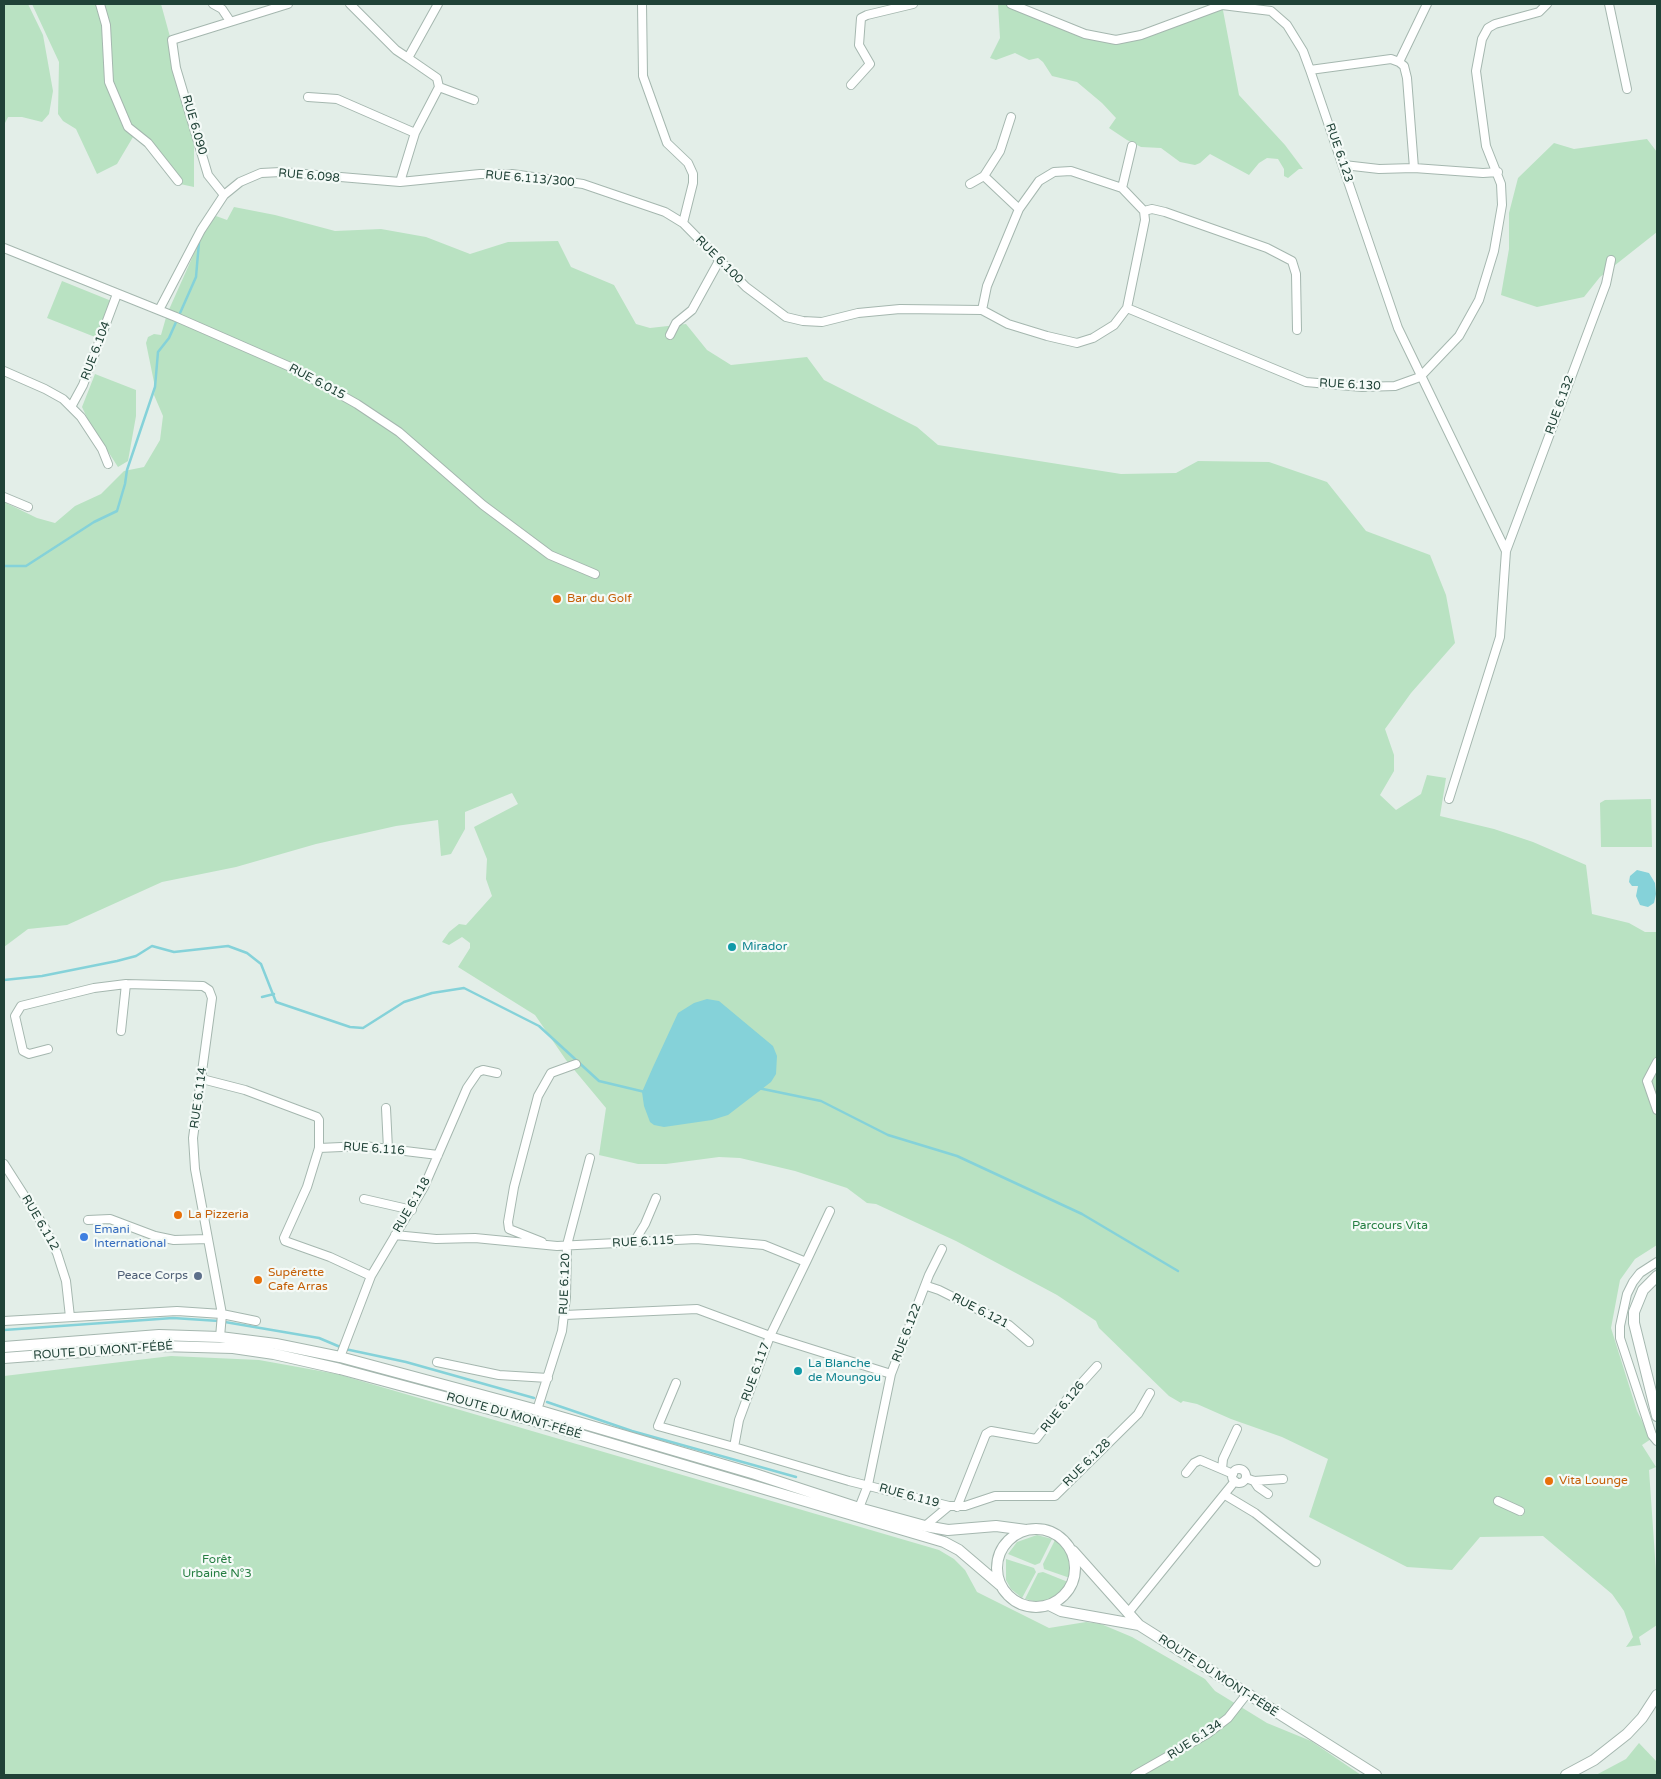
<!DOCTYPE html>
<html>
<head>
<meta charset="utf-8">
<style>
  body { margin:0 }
  #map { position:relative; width:1661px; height:1779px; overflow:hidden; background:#e3eee8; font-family:"Varela Round",sans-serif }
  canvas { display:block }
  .frame { position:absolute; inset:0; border:5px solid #204237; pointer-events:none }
</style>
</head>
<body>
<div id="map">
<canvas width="1661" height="1779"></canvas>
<div class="frame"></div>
</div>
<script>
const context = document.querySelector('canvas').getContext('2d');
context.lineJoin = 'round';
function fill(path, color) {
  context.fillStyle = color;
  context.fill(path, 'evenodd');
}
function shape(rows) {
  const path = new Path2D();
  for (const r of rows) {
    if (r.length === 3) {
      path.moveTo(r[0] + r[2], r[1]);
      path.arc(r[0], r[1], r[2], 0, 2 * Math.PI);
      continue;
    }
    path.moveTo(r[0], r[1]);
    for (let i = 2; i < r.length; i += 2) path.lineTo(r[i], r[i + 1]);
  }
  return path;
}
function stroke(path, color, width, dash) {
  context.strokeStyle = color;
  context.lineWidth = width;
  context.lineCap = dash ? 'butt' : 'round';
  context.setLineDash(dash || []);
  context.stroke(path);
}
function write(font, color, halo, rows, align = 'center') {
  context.font = font + ' "Varela Round",sans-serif';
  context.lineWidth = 4.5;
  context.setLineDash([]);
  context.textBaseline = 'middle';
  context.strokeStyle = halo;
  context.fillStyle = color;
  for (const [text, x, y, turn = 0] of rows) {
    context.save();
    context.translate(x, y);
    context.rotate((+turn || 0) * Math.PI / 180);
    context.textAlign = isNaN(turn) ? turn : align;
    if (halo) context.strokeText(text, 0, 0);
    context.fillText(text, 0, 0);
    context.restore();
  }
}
const green = shape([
  [4,4,28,4,43,35,53,91,49,114,42,122,22,117,8,117,4,125],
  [32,4,161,4,194,124,194,187,180,184,157,154,133,137,117,164,97,174,76,129,63,121,58,114,59,62],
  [998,4,1011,4,1055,23,1116,40,1222,5,1239,95,1285,145,1303,169,1299,169,1288,178,1284,176,1284,169,1278,159,1267,158,1259,163,1249,175,1210,154,1200,163,1195,165,1180,162,1161,148,1141,147,1127,140,1109,128,1116,118,1102,103,1077,82,1052,76,1043,62,1038,58,1029,60,1015,53,996,60,990,58,1000,38],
  [1647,139,1657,152,1657,232,1600,277,1584,297,1537,307,1501,295,1509,249,1509,213,1518,178,1554,143,1574,149],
  [234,207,275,215,335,231,381,229,426,237,470,254,508,242,558,241,571,267,614,285,636,324,650,328,686,324,707,350,731,365,807,357,824,380,917,427,938,445,1121,474,1176,473,1198,461,1269,462,1327,482,1366,531,1430,555,1446,595,1455,643,1411,693,1385,729,1394,755,1394,771,1380,795,1396,810,1421,794,1427,775,1446,778,1440,816,1494,829,1533,842,1586,865,1592,914,1629,923,1645,932,1657,932,1657,1245,1635,1259,1620,1280,1611,1328,1637,1411,1651,1439,1642,1445,1656,1467,1649,1470,1657,1586,1657,1625,1639,1637,1641,1645,1626,1647,1633,1637,1624,1611,1612,1594,1543,1536,1480,1537,1452,1570,1407,1567,1309,1517,1328,1459,1282,1437,1231,1419,1197,1404,1183,1401,1181,1403,1169,1396,1099,1328,1096,1321,1057,1295,956,1241,876,1204,867,1203,847,1188,795,1171,740,1158,719,1157,666,1164,638,1164,599,1155,606,1108,566,1060,535,1015,458,967,470,948,470,943,462,937,449,945,442,942,449,932,459,924,466,925,492,896,486,879,487,859,474,827,518,804,512,793,465,812,465,829,451,854,441,856,438,820,396,826,316,844,236,867,162,882,67,925,28,929,4,947,4,502,37,518,55,523,75,506,101,494,124,471,144,467,160,440,163,416,154,395,155,387,146,343,148,337,154,334,161,335,167,314,205,229,216,216,227,220],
  [62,281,114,302,100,339,47,318],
  [95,374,136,390,136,416,128,461,118,467,89,422,82,407],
  [1651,799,1652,847,1601,847,1600,803,1605,800],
  [171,1356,259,1360,337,1374,939,1550,954,1559,965,1570,977,1592,1049,1628,1086,1622,1101,1624,1132,1637,1205,1679,1215,1691,1267,1723,1311,1741,1361,1775,4,1775,4,1376],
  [1037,1535,1052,1539,1040,1563,1035,1565,1008,1554,1017,1542],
  [1055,1540,1064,1548,1069,1557,1070,1578,1044,1569,1043,1564],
  [1006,1559,1034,1568,1036,1572,1022,1598,1011,1589,1006,1580],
  [1043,1572,1068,1582,1065,1588,1049,1600,1038,1602,1025,1599,1038,1573],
  [1639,1743,1657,1762,1657,1775,1596,1775,1626,1759]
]);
const water = shape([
  [1637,870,1649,873,1655,883,1656,894,1654,903,1648,907,1640,905,1636,896,1638,886,1632,886,1629,882,1630,876],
  [707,999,719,1001,773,1046,777,1056,776,1074,771,1082,728,1115,712,1120,664,1127,654,1125,650,1122,644,1106,642,1092,653,1067,678,1013,694,1003]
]);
const stream = shape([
  [4,566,26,566,94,522,117,511,125,484,127,470,155,387,158,352,169,338,196,277,199,242],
  [4,980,42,976,117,961,136,956,152,946,174,952,228,946,247,953,261,964,276,1002,350,1027,363,1028,404,1002,432,993,464,988,539,1026,599,1081,645,1092],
  [262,997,274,994],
  [758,1088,821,1101,888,1135,957,1156,1082,1214,1178,1271],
  [4,1330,173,1318,219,1321,319,1338,345,1349,406,1362,534,1398],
  [547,1402,632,1431,796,1477]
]);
const minor = shape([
  [100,4,106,25,109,82,128,127,148,143,178,181],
  [213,4,222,9,230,21],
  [350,4,396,50,408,58,438,4],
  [642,4,643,76,667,143,688,163,693,174,693,183,683,223,746,287,786,317,803,321,822,322,858,313,900,309,982,310,1008,324,1047,336,1077,343,1093,338,1114,325,1127,308,1145,220,1144,211,1122,188,1071,171,1054,172,1039,181,1019,209,987,286,982,310],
  [1011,4,1085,34,1116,40,1141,35,1222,5,1271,11,1287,25,1303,51,1310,70,1398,328,1506,551],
  [1609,4,1627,89],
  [1399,62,1427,4],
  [1310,70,1391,59,1399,62,1404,66,1407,78,1414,168],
  [851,85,870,64,859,45,861,18,867,15,913,4],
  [439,87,474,100],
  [308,97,337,99,415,133],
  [1344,165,1379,169,1414,168,1483,173,1498,172],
  [984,176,1019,209],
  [400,182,415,133,439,87,437,78,408,58],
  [970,184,984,176,1000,151,1011,117],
  [1122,188,1132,146],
  [224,195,240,182,261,173,281,172,400,182,480,174,512,174,583,184,665,212,683,223],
  [1144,211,1152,209,1165,212,1267,248,1292,261,1296,274,1297,330],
  [4,248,176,317,295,369,357,404,399,432,483,505,550,555,595,574],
  [1127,308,1306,382,1362,387,1395,386,1420,377,1459,336,1479,300,1494,251,1502,205,1501,184,1486,146,1476,71,1482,39,1488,28,1495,24,1539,12,1547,4],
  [159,310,201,230,224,195,208,175,176,68,172,40,288,4],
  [670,335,676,323,692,310,719,261],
  [4,371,45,389,63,399,81,417,102,449,108,464],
  [71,407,83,385,117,294],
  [4,497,28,507],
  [1449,799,1500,637,1506,551,1606,284,1611,260],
  [121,1031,126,984,203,986,209,990,212,998,193,1138,195,1169,222,1314,220,1337],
  [48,1049,29,1054,23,1051,15,1016,21,1006,94,988,126,984],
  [1657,1062,1647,1081,1657,1110],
  [202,1079,245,1090,317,1117,319,1120,319,1148],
  [386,1108,388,1149],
  [4,1164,45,1228,57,1253,66,1281,70,1317],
  [364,1199,412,1210],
  [88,1220,110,1219,155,1236,174,1240,208,1239],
  [395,1235,436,1239,475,1238,557,1246,696,1239,764,1245,806,1262,770,1336,891,1374],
  [542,1242,509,1229,508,1222,514,1187,538,1096,551,1073,576,1064],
  [634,1242,645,1224,656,1198],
  [806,1262,830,1211],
  [1657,1262,1640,1273,1633,1282,1627,1294,1620,1326,1620,1338,1652,1435,1657,1441],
  [371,1276,330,1257,285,1241,284,1238,307,1187,319,1148,364,1146,438,1155],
  [927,1286,939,1290,1009,1325,1029,1342],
  [565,1315,697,1309,770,1336,739,1420,734,1447,849,1481,949,1506],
  [4,1321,177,1311,222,1314,256,1321],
  [340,1357,371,1276,424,1187,467,1088,478,1072,483,1070,497,1073],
  [437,1362,499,1375,548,1378],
  [676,1383,658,1426,734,1447],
  [537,1410,562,1331,566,1297,567,1245,590,1158],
  [1222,1469,1223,1459,1237,1429],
  [1239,1476,7],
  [1186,1473,1194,1463,1200,1460,1233,1474],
  [1246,1478,1254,1481,1283,1479],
  [1254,1481,1258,1487,1268,1494],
  [1225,1495,1255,1513,1316,1562],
  [1498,1501,1520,1511],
  [957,1507,986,1434,991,1431,1036,1439,1068,1398,1097,1366],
  [859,1508,868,1485,891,1374,929,1275,942,1249],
  [925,1526,949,1506,965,1506,995,1496,1055,1496,1138,1414,1150,1393],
  [1128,1613,1235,1481],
  [1135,1775,1207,1734,1228,1718,1246,1695]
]);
const tertiary = shape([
  [1657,1276,1643,1290,1634,1312,1634,1323,1657,1416],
  [4,1347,159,1335,220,1337,276,1344,340,1357,537,1410,755,1474,859,1508,925,1526,948,1530,996,1526,1026,1530],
  [4,1358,161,1346,233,1348,274,1354,340,1369,534,1421,944,1542,959,1550,1000,1585],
  [1036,1568,39],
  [1073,1551,1139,1625],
  [1049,1605,1061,1611,1139,1625,1376,1775],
  [1566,1775,1594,1760,1627,1734,1642,1718,1657,1695]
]);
const markers = [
  [557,599,5,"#e8710a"],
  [732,947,5,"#0f9aa8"],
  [178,1215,5,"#e8710a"],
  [84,1237,5,"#3f7fe0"],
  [198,1276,5,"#5c6f8a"],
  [258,1280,5,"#e8710a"],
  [798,1371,5,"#0f9aa8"],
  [1549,1481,5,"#e8710a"]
];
const streetNames = [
  ["RUE 6.090",194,125,74],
  ["RUE 6.123",1339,153,71],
  ["RUE 6.098",309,176,5],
  ["RUE 6.113/300",530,179,5],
  ["RUE 6.100",719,260,45],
  ["RUE 6.104",96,351,-69],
  ["RUE 6.015",317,382,28],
  ["RUE 6.130",1350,385,3],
  ["RUE 6.132",1560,405,-70],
  ["RUE 6.114",199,1098,-82],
  ["RUE 6.116",374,1149,4],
  ["RUE 6.118",412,1205,-60],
  ["RUE 6.112",40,1223,60],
  ["RUE 6.115",643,1242,-3],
  ["RUE 6.120",565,1284,-88],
  ["RUE 6.121",980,1311,27],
  ["RUE 6.122",907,1333,-69],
  ["ROUTE DU MONT-FÉBÉ",103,1351,-4],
  ["RUE 6.117",756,1372,-70],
  ["RUE 6.126",1063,1407,-51],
  ["ROUTE DU MONT-FÉBÉ",514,1416,16],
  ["RUE 6.128",1087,1463,-45],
  ["RUE 6.119",909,1496,15],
  ["ROUTE DU MONT-FÉBÉ",1218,1676,33],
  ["RUE 6.134",1195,1740,-33]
];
const foodNames = [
  ["Bar du Golf",567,599],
  ["La Pizzeria",188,1215],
  ["Supérette",268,1273],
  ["Cafe Arras",268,1287],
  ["Vita Lounge",1559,1481]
];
const cultureNames = [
  ["Mirador",742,947],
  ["La Blanche",808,1364],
  ["de Moungou",808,1378]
];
const parkNames = [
  ["Parcours Vita",1390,1226],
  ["Forêt",217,1560],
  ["Urbaine N°3",217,1574]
];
const shopNames = [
  ["Emani",94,1230],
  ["International",94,1244]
];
const serviceNames = [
  ["Peace Corps",188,1276]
];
fill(green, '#b9e2c2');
fill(water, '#85d2d9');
stroke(stream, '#85d2d9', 2.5);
stroke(minor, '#a5b7af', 10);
stroke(tertiary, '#a5b7af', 12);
stroke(minor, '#fff', 8);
stroke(tertiary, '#fff', 10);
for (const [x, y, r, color] of markers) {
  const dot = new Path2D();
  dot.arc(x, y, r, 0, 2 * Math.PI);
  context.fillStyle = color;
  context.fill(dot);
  stroke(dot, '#f4faf7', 2);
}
write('12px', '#204237', '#f4faf7', streetNames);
write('12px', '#c56008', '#f4faf7', foodNames, 'left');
write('12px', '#0d838f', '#f4faf7', cultureNames, 'left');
write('12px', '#257e42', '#f4faf7', parkNames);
write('12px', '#366cbe', '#f4faf7', shopNames, 'left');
write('12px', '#4e5e75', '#f4faf7', serviceNames, 'right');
</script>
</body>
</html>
